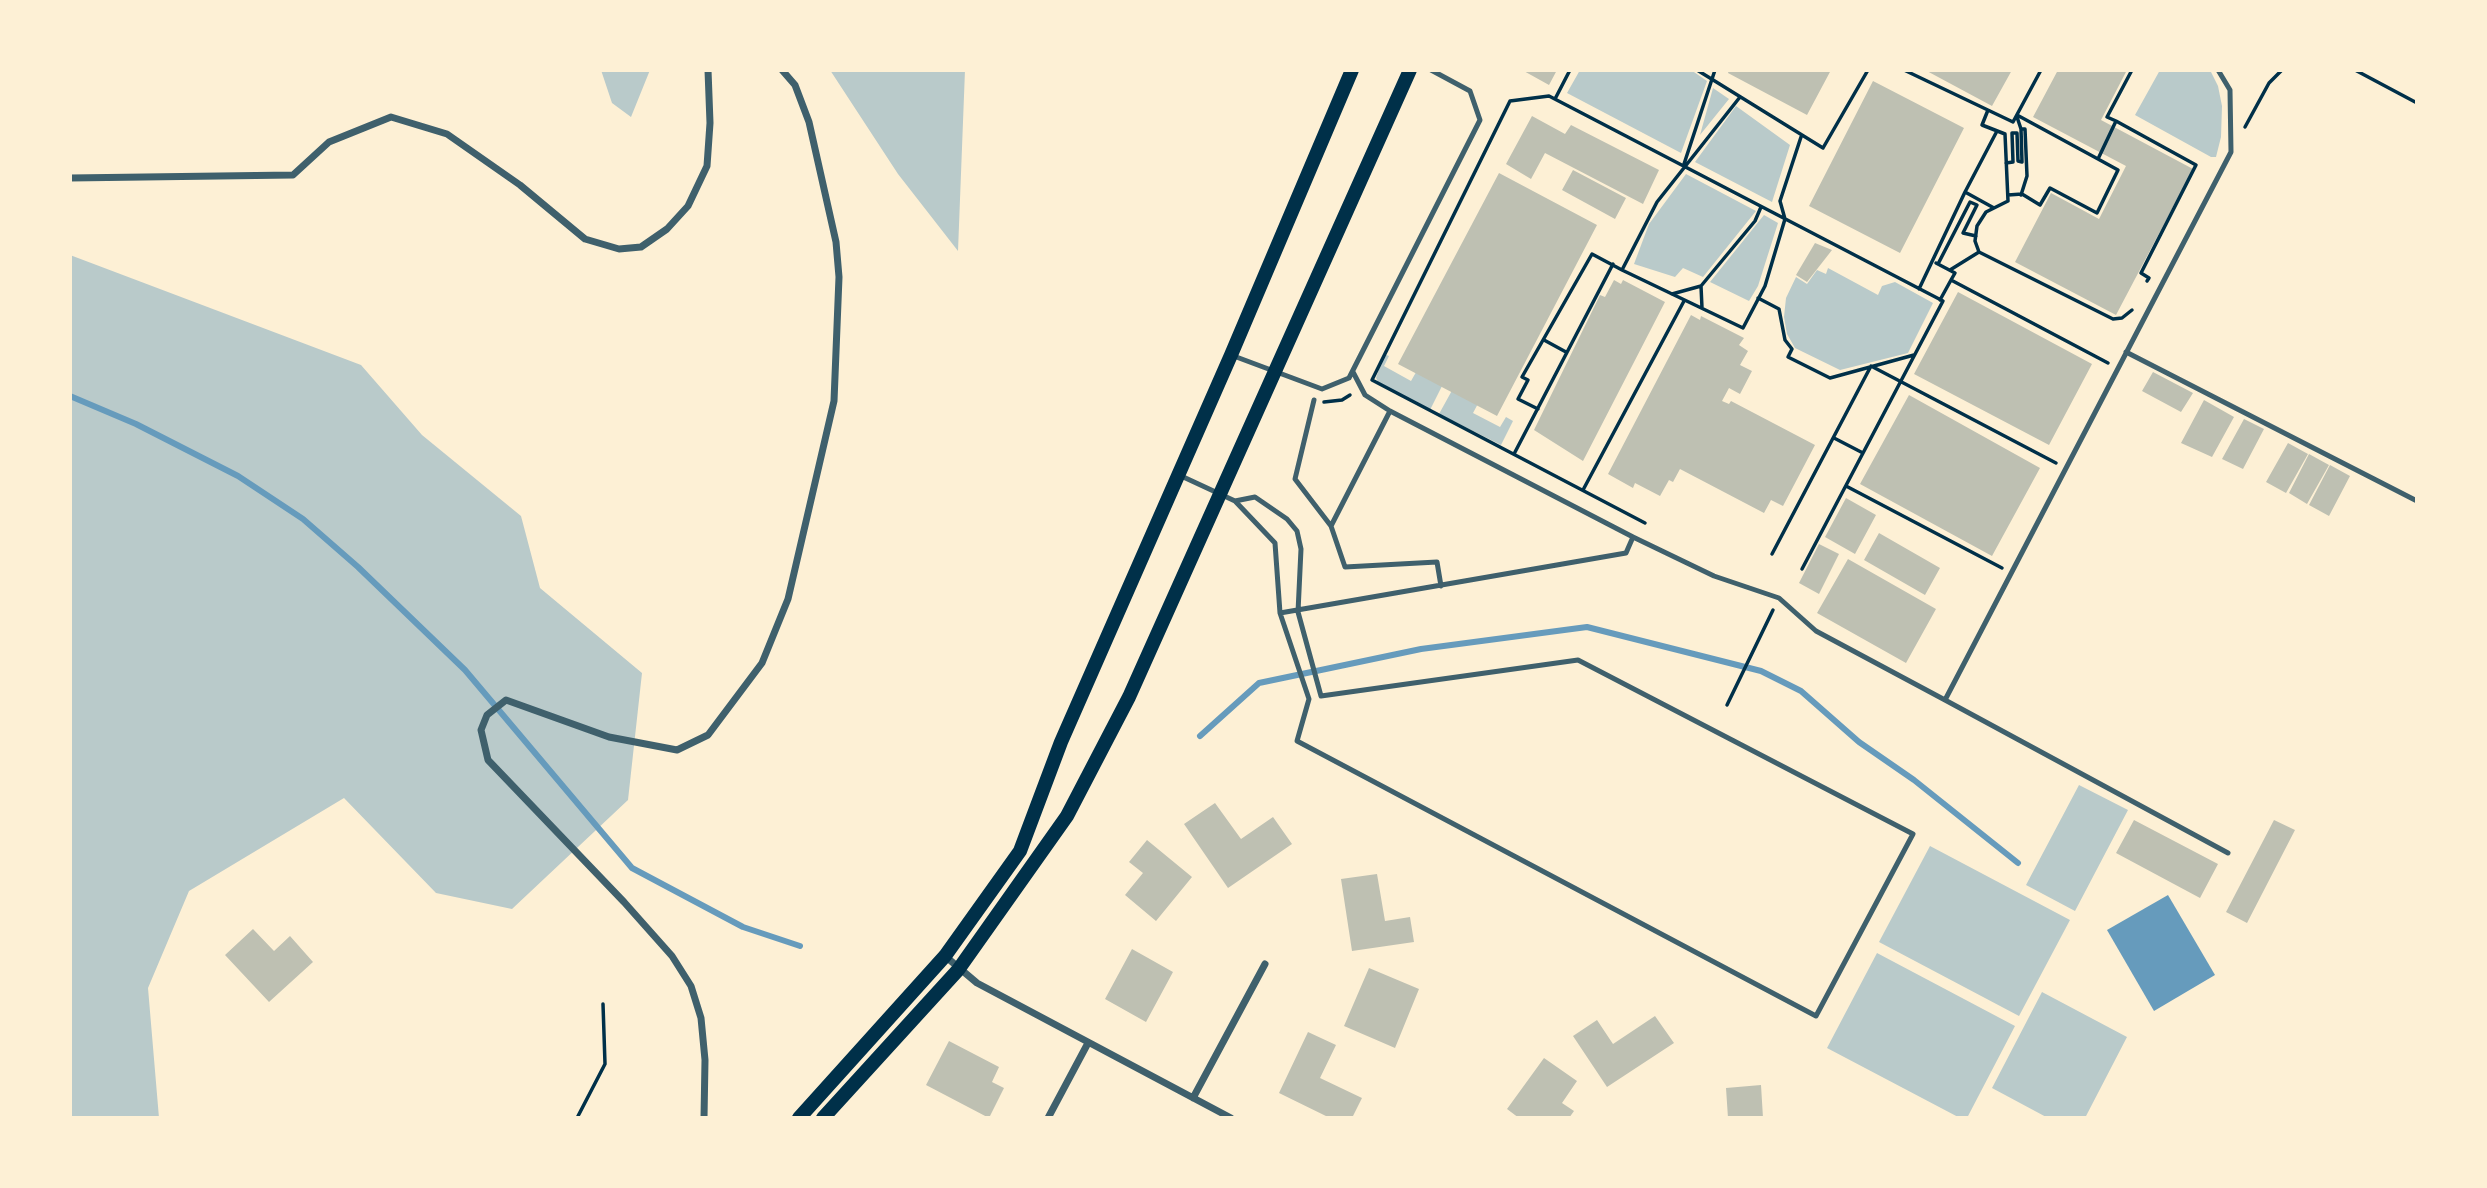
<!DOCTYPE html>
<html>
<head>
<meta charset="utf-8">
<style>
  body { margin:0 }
  #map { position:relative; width:2487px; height:1188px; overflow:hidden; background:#fdf0d5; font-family:"Open Sans",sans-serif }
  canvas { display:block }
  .frame { position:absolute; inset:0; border:72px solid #fdf0d5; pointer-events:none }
</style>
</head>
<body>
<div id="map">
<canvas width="2487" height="1188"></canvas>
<div class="frame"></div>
</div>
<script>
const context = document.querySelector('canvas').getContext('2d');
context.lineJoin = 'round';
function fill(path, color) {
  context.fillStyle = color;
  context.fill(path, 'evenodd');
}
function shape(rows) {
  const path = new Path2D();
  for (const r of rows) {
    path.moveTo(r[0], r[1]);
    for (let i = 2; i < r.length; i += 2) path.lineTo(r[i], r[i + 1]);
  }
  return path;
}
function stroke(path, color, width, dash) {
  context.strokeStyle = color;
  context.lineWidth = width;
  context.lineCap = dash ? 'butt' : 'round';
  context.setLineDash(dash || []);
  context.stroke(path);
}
const green = shape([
  [601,70,650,70,631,117,612,103],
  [830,70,965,70,958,251,898,174],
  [1580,70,1691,70,1707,81,1681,153,1567,93],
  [2160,70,2210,70,2218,86,2222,106,2221,137,2216,157,2211,157,2135,115],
  [1713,88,1729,99,1700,135],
  [1736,106,1790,145,1772,202,1695,162],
  [1686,174,1756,211,1703,277,1683,268,1675,277,1634,264,1649,224],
  [1764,215,1778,223,1758,286,1749,301,1710,282],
  [70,255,361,365,422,435,521,516,540,588,642,673,628,800,512,909,436,893,344,798,189,891,148,988,159,1118,70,1118],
  [1828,268,1878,295,1882,286,1895,282,1933,303,1908,353,1840,370,1795,348,1787,334,1784,317,1786,298,1796,277,1807,284,1817,270,1826,274],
  [1384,354,1389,356,1384,366,1411,381,1419,367,1445,380,1430,410,1378,382,1376,378],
  [1455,385,1481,398,1473,413,1500,427,1506,417,1513,421,1501,445,1439,414],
  [2079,785,2128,810,2075,911,2026,885],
  [1930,846,2070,920,2019,1016,1879,942],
  [1877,953,2015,1026,1967,1118,1960,1118,1827,1048],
  [2042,992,2127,1037,2085,1118,2048,1118,1992,1088]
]);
const water = shape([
  [2168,895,2215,975,2154,1011,2107,930]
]);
const stream = shape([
  [70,396,136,424,238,476,303,519,358,567,465,670,632,868,743,927,800,946],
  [1200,736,1259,683,1421,649,1587,627,1761,671,1801,691,1859,742,1914,780,2018,863]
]);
const building = shape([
  [1522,70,1557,70,1549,85],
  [1729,70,1831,70,1807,115,1728,73],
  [1925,70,2012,70,1992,106],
  [2058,70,2127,70,2101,120,2193,169,2116,315,2015,262,2051,193,2099,219,2126,166,2033,117],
  [1873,81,1964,128,1900,253,1809,206],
  [1532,116,1565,134,1571,125,1659,170,1643,204,1545,153,1531,179,1506,164],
  [1573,170,1626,198,1615,219,1562,190],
  [1499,173,1597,225,1497,416,1398,364],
  [1815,243,1832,250,1807,282,1796,275],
  [1614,280,1621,284,1623,280,1665,302,1583,461,1534,430,1600,295,1605,297],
  [1958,292,2092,364,2049,445,1914,374],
  [1691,315,1700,320,1701,316,1744,338,1739,345,1748,351,1740,365,1752,371,1740,394,1729,388,1722,401,1729,404,1731,401,1815,445,1783,506,1771,500,1764,513,1680,469,1673,482,1669,480,1660,496,1635,483,1633,488,1608,474],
  [2153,372,2193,393,2181,412,2142,391],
  [1909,395,2040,468,1992,556,1860,484],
  [2204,400,2234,417,2212,457,2181,443],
  [2244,419,2264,429,2243,469,2222,459],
  [2288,443,2308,454,2286,493,2266,482],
  [2309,454,2329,465,2307,504,2289,493],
  [2330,465,2350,476,2329,516,2309,505],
  [1846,498,1876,515,1855,554,1825,537],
  [1879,533,1940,568,1925,595,1864,560],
  [1819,544,1839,554,1819,594,1799,583],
  [1848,559,1936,609,1906,663,1817,613],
  [1215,803,1241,839,1273,817,1292,844,1228,888,1184,824],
  [2134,820,2218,864,2200,898,2116,853],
  [2274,820,2295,830,2247,923,2226,912],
  [1147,840,1192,877,1156,921,1125,895,1143,873,1129,862],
  [1377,874,1385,921,1410,917,1414,942,1352,951,1341,879],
  [253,929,274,951,290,936,313,962,269,1002,225,955],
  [1132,949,1173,972,1146,1022,1105,999],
  [1369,968,1419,989,1395,1048,1344,1026],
  [1655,1016,1674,1043,1607,1087,1573,1036,1597,1020,1613,1044],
  [1308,1032,1336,1045,1320,1078,1362,1098,1352,1118,1330,1118,1279,1093],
  [949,1041,999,1067,992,1082,1004,1088,989,1118,926,1085],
  [1544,1058,1577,1081,1562,1103,1574,1111,1569,1118,1519,1118,1507,1109],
  [1761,1085,1763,1118,1728,1118,1726,1088]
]);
const path = shape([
  [1697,70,1823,148,1868,70],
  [1904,70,2013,122,2041,70],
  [2355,70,2417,103],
  [1740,97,1657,202,1622,270,1743,328,1765,286,1785,219,1780,201,1801,137],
  [1555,99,1570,70],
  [1988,110,1982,125,2005,134,2008,201,1986,212,1977,226,1975,241,1979,252,2113,319,2122,318,2132,310],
  [2017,115,2098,159,2116,121,2196,165,2141,273,2149,278,2147,281],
  [2116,121,2107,117,2132,70],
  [2245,127,2269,83,2282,70],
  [2006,163,2013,162,2012,133,2017,133,2018,161,2022,162,2021,129,2017,117],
  [1684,164,1715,70],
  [1965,192,1997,131],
  [2008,195,2022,194,2040,205,2050,188,2097,213,2118,170,2098,159],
  [2021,195,2027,176,2025,129,2021,129],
  [1936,263,1955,273,1951,280],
  [1938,264,1970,202,1977,205,1963,233,1976,236],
  [1950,270,1979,252],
  [1701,286,1702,308],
  [1919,289,1965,192,1994,208],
  [1672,294,1701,286,1755,221,1761,207],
  [1758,298,1779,309,1785,340,1792,349,1788,357,1830,378,1914,355],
  [1940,300,1951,280,2108,363],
  [1544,340,1566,352],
  [1324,402,1342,400,1350,395],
  [1538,409,1518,399,1528,380,1522,377,1592,254,1622,270],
  [1834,438,1863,453],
  [1514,454,1613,264],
  [1846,486,2002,568],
  [1583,490,1684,301],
  [1645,523,1372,380,1510,101,1549,96,1943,301,1802,569],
  [1772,554,1871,366,2056,463],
  [1727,705,1773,610],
  [577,1118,605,1064,603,1004]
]);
const service = shape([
  [2218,70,2230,90,2231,152,1945,700,2228,853],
  [2126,352,2417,501],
  [1231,355,1322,389,1349,378,1480,120,1470,91,1431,70],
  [1353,372,1365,395,1390,411],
  [1314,400,1295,479,1331,526,1345,567,1437,562,1441,586],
  [1179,475,1235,501,1275,543,1280,613,1309,699,1297,741,1816,1016,1913,834,1578,660,1321,696,1298,612,1301,549,1297,531,1287,519,1255,497,1235,501],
  [1633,537,1714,576,1779,598,1816,631,1945,700],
  [1280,613,1626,553,1633,537,1390,411,1331,526]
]);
const minor = shape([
  [70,178,293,175,329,142,391,117,447,134,520,185,585,239,619,249,641,247,667,229,688,206,707,166,710,123,708,70],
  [945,956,977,983,1231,1118],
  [1193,1098,1265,964],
  [704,1118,705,1060,701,1018,691,986,672,956,624,902,488,760,481,730,487,715,506,700,609,737,677,750,708,735,762,663,788,599,834,401,839,277,836,242,809,122,795,85,782,70],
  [1048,1118,1088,1043]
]);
const secondary = shape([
  [799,1118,945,956,1020,851,1061,742,1231,355,1352,70],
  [823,1118,958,970,1067,816,1129,697,1410,70]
]);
fill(green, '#b9caca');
fill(water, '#669bbc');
stroke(stream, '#669bbc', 6);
fill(building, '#bec0b2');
stroke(path, '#003049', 3.5);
stroke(service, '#3f606c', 5);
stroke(minor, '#3f606c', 7);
stroke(secondary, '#003049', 14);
</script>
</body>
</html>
